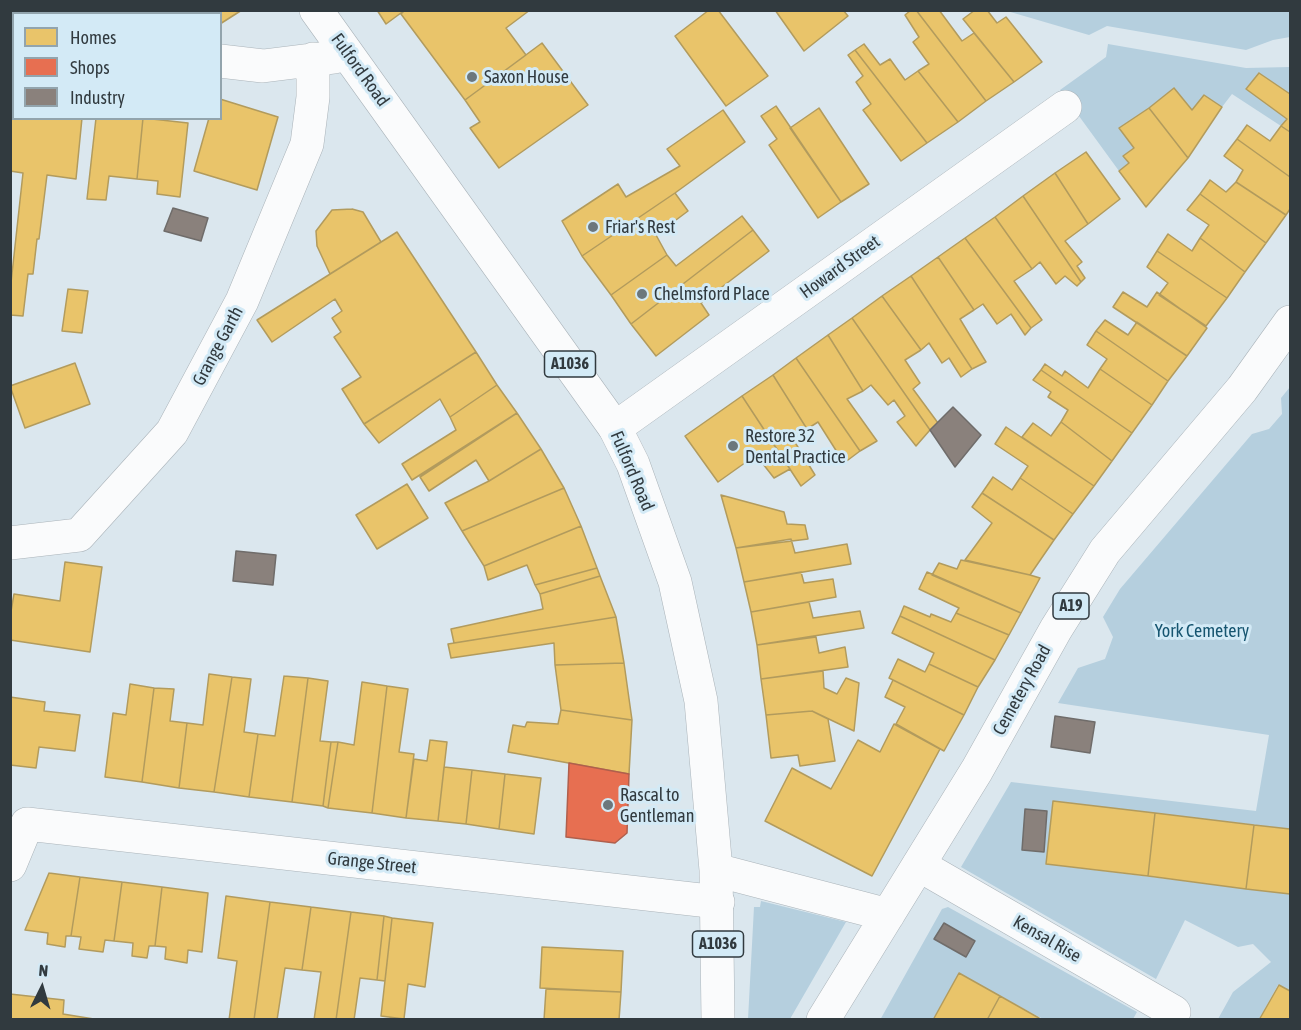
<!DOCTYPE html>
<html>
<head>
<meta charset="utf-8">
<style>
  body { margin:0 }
  #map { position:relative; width:1301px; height:1030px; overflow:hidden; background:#dbe7ee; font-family:"Asap Condensed",sans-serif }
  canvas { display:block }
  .frame { position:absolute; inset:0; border:12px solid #313a3f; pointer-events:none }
  .legend { position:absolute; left:12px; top:12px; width:210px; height:108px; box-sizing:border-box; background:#d3eaf6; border:2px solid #92a4ad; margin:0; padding:8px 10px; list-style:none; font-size:18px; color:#313a3f }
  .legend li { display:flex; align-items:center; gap:12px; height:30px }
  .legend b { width:30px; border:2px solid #92a4ad }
  .north { position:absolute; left:12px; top:958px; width:60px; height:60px; -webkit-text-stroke:4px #d3eaf6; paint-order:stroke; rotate:5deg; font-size:16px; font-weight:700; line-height:24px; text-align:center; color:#313a3f }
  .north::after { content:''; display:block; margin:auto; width:21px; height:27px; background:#313a3f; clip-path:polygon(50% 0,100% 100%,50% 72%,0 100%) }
</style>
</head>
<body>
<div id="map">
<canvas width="1301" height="1030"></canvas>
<div class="frame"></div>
<ul class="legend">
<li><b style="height:16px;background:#e9c46a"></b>Homes</li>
<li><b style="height:16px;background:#e76f51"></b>Shops</li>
<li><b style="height:16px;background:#8a817c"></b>Industry</li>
</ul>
<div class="north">N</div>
</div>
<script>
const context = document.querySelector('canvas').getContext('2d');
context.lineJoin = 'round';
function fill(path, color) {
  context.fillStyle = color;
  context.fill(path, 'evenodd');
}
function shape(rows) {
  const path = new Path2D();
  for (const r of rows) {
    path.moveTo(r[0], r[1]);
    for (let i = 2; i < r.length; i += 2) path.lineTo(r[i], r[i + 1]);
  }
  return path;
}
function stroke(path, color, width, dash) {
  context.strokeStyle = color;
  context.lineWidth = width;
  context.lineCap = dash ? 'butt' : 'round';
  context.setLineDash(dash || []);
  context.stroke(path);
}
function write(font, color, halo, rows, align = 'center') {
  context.font = font + ' "Asap Condensed",sans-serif';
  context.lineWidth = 6;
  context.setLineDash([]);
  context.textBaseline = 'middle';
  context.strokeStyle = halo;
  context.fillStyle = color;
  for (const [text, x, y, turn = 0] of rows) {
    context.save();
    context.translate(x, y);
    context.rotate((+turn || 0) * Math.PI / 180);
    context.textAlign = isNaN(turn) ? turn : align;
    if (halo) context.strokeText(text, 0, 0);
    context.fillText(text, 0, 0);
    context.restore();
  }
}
const green = shape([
  [1007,11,1290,11,1290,37,1273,40,1246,50,1107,26,1089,35],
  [1108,44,1246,68,1290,67,1290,94,1259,73,1246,88,1287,119,1281,126,1232,94,1222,107,1192,110,1174,88,1149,108,1119,128,1134,148,1123,156,1129,163,1119,171,1060,90,1106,57],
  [1290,387,1290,829,1054,801,1046,864,1290,894,1290,991,1278,985,1259,1019,1218,1019,1233,992,1271,962,1253,944,1238,947,1185,920,1156,979,961,867,1011,782,1256,811,1269,735,1058,703,1078,668,1105,659,1113,637,1103,617,1120,589,1252,434,1269,429,1282,414,1281,398],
  [1025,810,1047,811,1044,852,1022,850],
  [761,901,846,922,790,1019,748,1019,754,907,760,907],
  [948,907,1137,1012,1133,1019,1043,1019,959,974,933,1019,880,1020,942,909]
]);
const homes = shape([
  [150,10,242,10,220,24,220,14,152,14,150,10],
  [377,10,405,10,386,24,377,10],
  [405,10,530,10,506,28,526,55,465,100,401,14,405,10],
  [709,10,718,10,768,76,726,106,675,36,709,10],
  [775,10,843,10,848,16,804,51,775,10],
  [911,10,916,10,986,101,958,122,918,71,929,64,913,42,919,37,905,15,911,10],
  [916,10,939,10,962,41,974,33,1014,82,986,101,916,10],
  [975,10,987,10,997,23,1006,17,1042,62,1014,82,963,19,975,10],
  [542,43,588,105,499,168,470,128,480,122,465,100,542,43],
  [864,44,880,65,890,59,905,80,918,71,958,122,927,143,855,50,864,44],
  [855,50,927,143,901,161,863,110,871,104,856,82,863,76,848,55,855,50],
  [1259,73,1290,94,1290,132,1281,126,1287,119,1246,89,1259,73],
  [1174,88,1192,110,1204,95,1222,107,1188,158,1149,108,1174,88],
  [10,99,14,99,14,118,82,118,76,179,47,175,39,239,37,239,33,274,28,274,23,316,10,315,10,292,23,173,10,171,10,99],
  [220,99,278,117,257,190,194,171,209,118,220,118,220,99],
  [776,106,841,202,818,218,769,145,777,139,761,116,776,106],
  [819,108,869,184,841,202,790,128,819,108],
  [1149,108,1188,158,1146,207,1119,171,1129,163,1123,156,1134,148,1119,128,1149,108],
  [723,110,745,142,675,193,582,256,562,221,618,184,626,197,680,166,667,149,723,110],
  [96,118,143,118,137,179,109,176,106,200,87,199,96,118],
  [143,118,188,123,180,197,157,194,158,181,137,179,143,118],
  [1247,125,1270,141,1281,126,1290,132,1290,177,1237,139,1247,125],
  [1237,139,1290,177,1290,209,1286,215,1236,182,1243,170,1224,156,1237,139],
  [1086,152,1120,199,1088,224,1055,173,1086,152],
  [1055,173,1088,224,1065,241,1082,262,1077,266,1085,278,1081,282,1023,196,1055,173],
  [1210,180,1226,192,1236,182,1286,215,1266,243,1200,194,1210,180],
  [675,193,688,211,656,235,667,255,611,295,582,256,675,193],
  [1200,194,1266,243,1245,272,1200,238,1209,225,1187,210,1200,194],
  [1023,196,1081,282,1077,286,1065,276,1056,284,1040,262,1032,269,995,217,1023,196],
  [352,209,363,212,381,242,330,274,317,246,316,231,332,210,352,209],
  [742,216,753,230,631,324,611,295,667,255,676,266,742,216],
  [995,217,1032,269,1014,281,1042,320,1031,328,965,238,995,217],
  [753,230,769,251,701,303,709,315,656,356,631,324,753,230],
  [397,232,476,352,364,424,342,389,361,377,334,337,341,332,332,318,342,311,335,299,272,342,257,320,397,232],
  [1168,234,1192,251,1200,238,1245,272,1227,298,1157,251,1168,234],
  [965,238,1031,328,1025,335,1011,314,997,324,983,304,974,310,938,257,965,238],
  [1157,251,1227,298,1206,326,1159,295,1168,283,1147,267,1157,251],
  [938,257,974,310,960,319,986,362,972,369,911,276,938,257],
  [911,276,972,369,961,377,949,358,942,363,929,343,921,350,882,296,911,276],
  [68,289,88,291,82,333,62,331,68,289],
  [1123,292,1147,307,1157,292,1207,328,1187,356,1113,307,1123,292],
  [882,296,921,350,905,360,920,383,913,389,938,423,930,430,852,318,882,296],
  [852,318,930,430,916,446,897,422,905,416,894,400,888,405,871,385,863,391,828,335,852,318],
  [1105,320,1128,335,1137,322,1187,356,1168,381,1096,331,1105,320],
  [1096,331,1168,381,1152,405,1100,369,1107,359,1087,345,1096,331],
  [828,335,863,391,847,399,877,441,860,451,796,358,828,335],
  [476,352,497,385,450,417,440,399,379,443,364,424,476,352],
  [796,358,860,451,844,463,818,422,807,429,773,375,796,358],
  [75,363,90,404,25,428,10,386,75,363],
  [1045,364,1062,376,1065,371,1088,388,1100,369,1152,405,1132,433,1041,370,1045,364],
  [1041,370,1132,433,1112,461,1061,422,1068,410,1048,397,1051,392,1033,380,1041,370],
  [773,375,807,429,793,439,815,475,801,486,742,396,773,375],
  [497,385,517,413,412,480,402,464,456,430,450,417,497,385],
  [742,396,790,469,774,478,756,455,718,482,685,436,742,396],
  [517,413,541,449,489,481,476,460,429,491,420,477,517,413],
  [1061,422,1112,461,1094,486,1022,437,1033,423,1051,436,1061,422],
  [1006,427,1094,486,1073,514,1020,478,1028,466,995,444,1006,427],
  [541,449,564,488,462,531,445,503,489,481,541,449],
  [993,477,1012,490,1020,478,1073,514,1054,540,982,493,993,477],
  [407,484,428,518,377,549,356,515,407,484],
  [564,488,581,526,484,566,462,531,564,488],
  [982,493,1054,540,1030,575,965,560,992,523,972,507,982,493],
  [721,495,784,512,787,524,805,525,808,539,736,548,721,495],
  [581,526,597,568,535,585,527,565,488,580,484,566,581,526],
  [791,539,795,553,847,544,851,564,744,582,736,548,791,539],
  [961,560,1030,575,1040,578,1021,613,932,575,939,563,957,569,961,560],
  [65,562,102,567,90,652,10,640,10,617,14,594,60,601,65,562],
  [597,568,600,576,540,594,535,585,597,568],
  [801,572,804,583,833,579,836,597,751,612,744,582,801,572],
  [927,572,1021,613,1009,635,956,613,959,608,919,589,927,572],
  [600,576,616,617,454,643,451,629,543,609,540,594,600,576],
  [809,602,813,618,860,611,864,628,757,645,751,612,809,602],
  [904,606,930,617,931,614,951,622,956,613,1009,635,995,660,900,616,904,606],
  [900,616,995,660,978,687,929,664,934,653,892,633,900,616],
  [616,617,624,663,555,665,554,643,451,658,448,644,616,617],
  [816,637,819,653,845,647,848,667,761,679,757,645,816,637],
  [898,659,925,672,929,664,978,687,964,715,889,678,898,659],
  [624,663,632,720,561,710,555,665,624,663],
  [823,671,824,688,837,694,846,678,859,683,854,731,812,711,766,715,761,679,823,671],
  [209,674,232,677,214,792,179,788,187,723,203,725,209,674],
  [284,676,308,678,292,802,249,797,258,734,275,736,284,676],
  [232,677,251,679,244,732,258,734,249,797,214,792,232,677],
  [308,678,328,681,320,741,331,742,323,806,292,802,308,678],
  [893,680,964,715,944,751,896,724,905,707,885,697,893,680],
  [362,682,387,686,372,813,328,808,338,742,354,745,362,682],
  [130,684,154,688,142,782,105,777,113,713,126,715,130,684],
  [387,686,408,689,399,752,414,754,406,818,372,813,387,686],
  [154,688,174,689,170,721,187,723,179,788,142,782,154,688],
  [10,697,45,702,44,711,80,715,75,751,39,747,36,768,10,765,10,697],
  [561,710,632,720,629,774,508,752,513,725,525,727,527,722,558,724,561,710],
  [812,711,828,719,835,761,800,766,798,755,771,758,766,715,812,711],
  [894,724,940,749,872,876,765,821,792,768,831,789,858,740,880,752,894,724],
  [430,740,447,742,438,821,406,818,414,759,427,761,430,740],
  [331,742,338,742,328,808,323,806,331,742],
  [444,767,472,770,466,824,438,821,444,767],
  [472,770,505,774,499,829,466,824,472,770],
  [505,774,541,778,534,834,499,829,505,774],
  [1053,801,1155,813,1148,876,1046,864,1053,801],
  [1155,813,1254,825,1246,889,1148,876,1155,813],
  [1254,825,1290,829,1290,894,1246,889,1254,825],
  [49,873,80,877,71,936,66,936,65,947,47,944,48,933,25,930,49,873],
  [80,877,122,882,114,941,105,940,103,952,79,949,81,937,71,936,80,877],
  [122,882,162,887,155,946,149,946,147,958,132,956,133,943,114,941,122,882],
  [162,887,208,893,202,952,188,950,187,963,165,959,166,947,155,946,162,887],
  [226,896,270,902,254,1020,229,1020,237,961,218,958,226,896],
  [270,902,311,907,302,970,285,968,277,1020,254,1020,270,902],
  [311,907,351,912,336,1020,314,1020,321,972,302,970,311,907],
  [351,912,384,916,377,980,360,978,354,1020,336,1020,351,912],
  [384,916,392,918,385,981,377,980,384,916],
  [392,918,433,923,425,987,408,984,404,1019,381,1016,392,918],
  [542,947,623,951,621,992,540,988,542,947],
  [959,973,1000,996,987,1020,933,1020,959,973],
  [1279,985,1290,991,1290,1020,1259,1020,1279,985],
  [546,989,621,992,619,1020,544,1020,546,989],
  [10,994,64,1000,63,1014,100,1020,10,1020,10,994],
  [1000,996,1039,1018,1038,1020,987,1020,1000,996]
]);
const shops = shape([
  [569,763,629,774,627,833,615,843,566,837,569,763]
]);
const industry = shape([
  [173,208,208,218,201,241,164,231,173,208],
  [953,407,981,435,955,467,930,430,953,407],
  [236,551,276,555,273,585,233,581,236,551],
  [1055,716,1095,722,1090,753,1051,747,1055,716],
  [1025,809,1047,811,1044,852,1022,850,1025,809],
  [944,923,975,941,966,957,934,939,944,923]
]);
const minor = shape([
  [10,37,14,37],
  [220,61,263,66,335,57],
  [615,428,1065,107],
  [10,543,79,535,172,432,242,301,307,144,313,97,313,59],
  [10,865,27,824,718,902],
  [919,865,1174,1012]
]);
const primary = shape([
  [316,10,615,428,633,464,675,582,701,701,716,870,718,1020],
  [716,870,888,915],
  [823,1020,977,770,1056,629,1105,551,1242,389,1290,322]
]);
const markers = [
  [472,77,6,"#6c777c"],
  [593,227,6,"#6c777c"],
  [642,294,6,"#6c777c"],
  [733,446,6,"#6c777c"],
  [608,805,6,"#6c777c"]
];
const shields = [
  [570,364,51],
  [1071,606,36],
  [718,944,51]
];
const shieldNames = [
  ["A1036",570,364],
  ["A19",1071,606],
  ["A1036",718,944]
];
const streetNames = [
  ["Fulford Road",360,70,54],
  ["Howard Street",840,267,-36],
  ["Grange Garth",218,346,-62],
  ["Fulford Road",632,471,67],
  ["Cemetery Road",1022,690,-61],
  ["Grange Street",372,863,6],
  ["Kensal Rise",1047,939,30]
];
const poiNames = [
  ["Saxon House",484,77],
  ["Friar's Rest",605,227],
  ["Chelmsford Place",654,294],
  ["Restore 32",745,436],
  ["Dental Practice",745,457],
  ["Rascal to",620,795],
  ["Gentleman",620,816]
];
const parkNames = [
  ["York Cemetery",1202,631]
];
fill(green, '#b5cfde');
fill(homes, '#e9c46a');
stroke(homes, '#b29b5d', 1.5);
fill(shops, '#e76f51');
stroke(shops, '#b05f4c', 1.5);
fill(industry, '#8a817c');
stroke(industry, '#6f6c6a', 1.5);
stroke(minor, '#aab3b9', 34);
stroke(primary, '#aab3b9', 34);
stroke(minor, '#fafbfc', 33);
stroke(primary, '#fafbfc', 33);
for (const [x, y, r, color] of markers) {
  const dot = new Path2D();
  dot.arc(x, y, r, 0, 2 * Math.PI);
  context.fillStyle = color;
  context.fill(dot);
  stroke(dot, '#d3eaf6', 2);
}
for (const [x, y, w] of shields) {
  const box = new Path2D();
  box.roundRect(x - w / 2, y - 13, w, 26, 4.5);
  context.fillStyle = '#d3eaf6';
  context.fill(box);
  stroke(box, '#313a3f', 1.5);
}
write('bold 16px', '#313a3f', null, shieldNames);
write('18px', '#313a3f', '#d3eaf6', streetNames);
write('18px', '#313a3f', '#d3eaf6', poiNames, 'left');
write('18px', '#165570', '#d3eaf6', parkNames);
</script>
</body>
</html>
